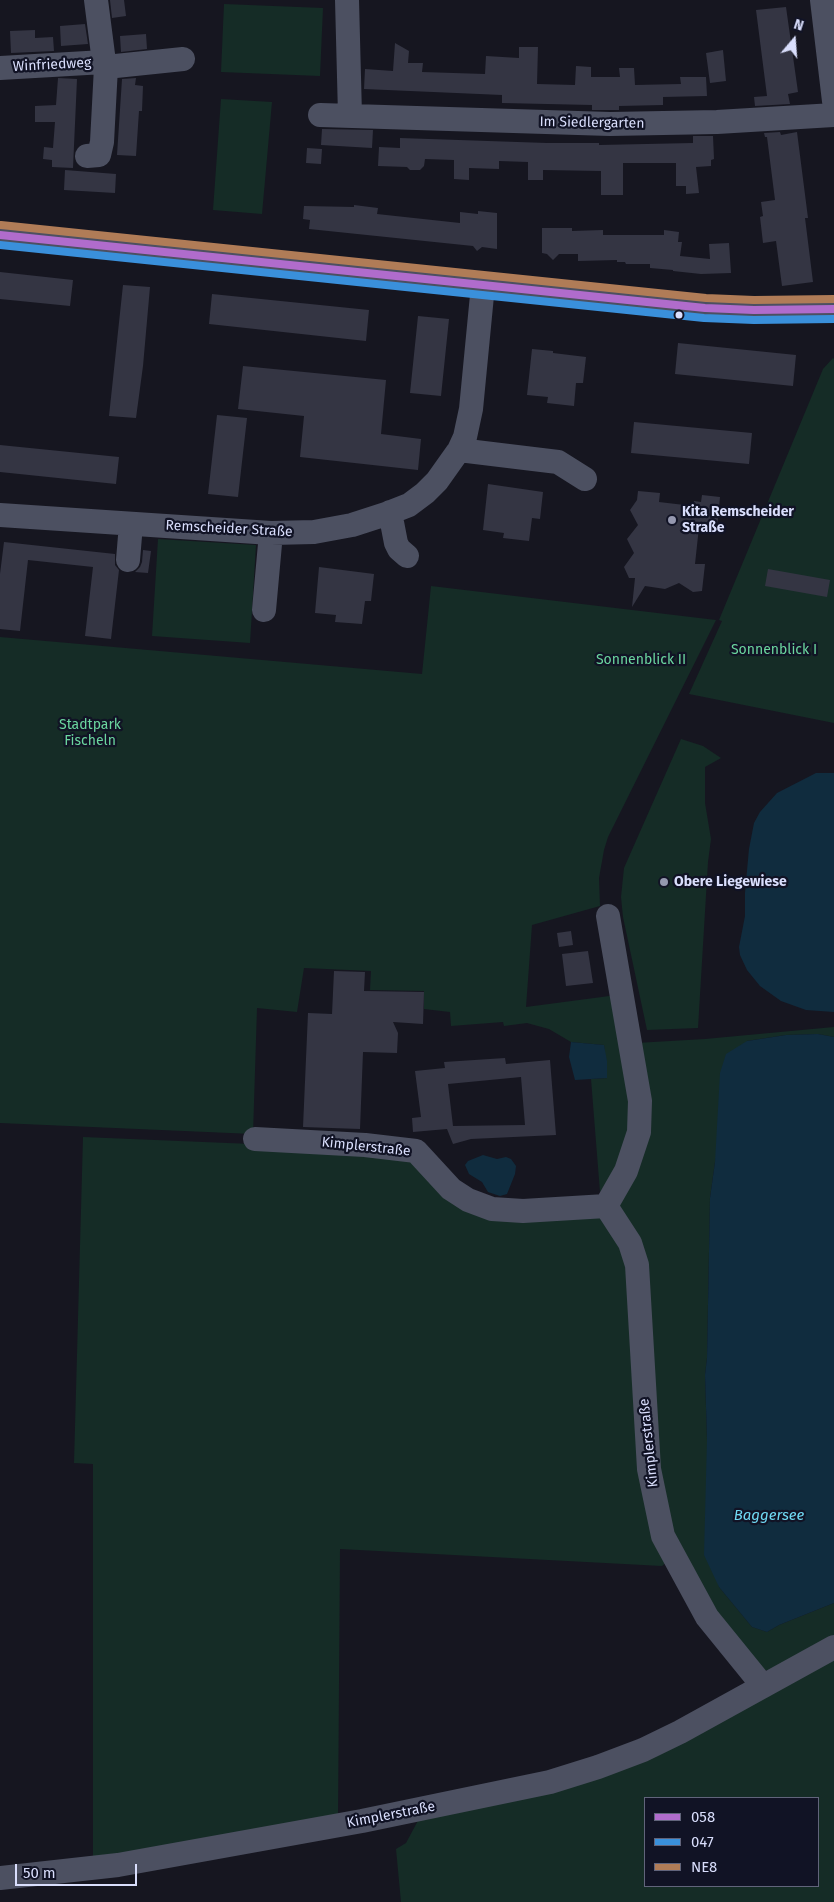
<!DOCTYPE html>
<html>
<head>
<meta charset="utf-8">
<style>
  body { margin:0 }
  #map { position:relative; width:834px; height:1902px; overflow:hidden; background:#161620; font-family:"Fira Sans",sans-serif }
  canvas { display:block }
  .legend { position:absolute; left:644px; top:1797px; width:175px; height:90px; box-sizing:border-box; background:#111325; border:1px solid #61647b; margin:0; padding:6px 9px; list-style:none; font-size:15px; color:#d9defc }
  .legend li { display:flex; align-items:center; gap:10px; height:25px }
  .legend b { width:25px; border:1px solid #61647b }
  .north { position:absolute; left:769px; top:15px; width:50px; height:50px; -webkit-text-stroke:4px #111325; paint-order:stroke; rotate:18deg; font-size:14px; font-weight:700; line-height:20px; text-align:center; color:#d9defc }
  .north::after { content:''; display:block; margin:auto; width:18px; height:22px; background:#d9defc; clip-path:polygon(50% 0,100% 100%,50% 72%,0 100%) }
  .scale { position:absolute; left:15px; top:1864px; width:122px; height:22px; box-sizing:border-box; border:2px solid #d9defc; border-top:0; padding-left:6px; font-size:15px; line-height:18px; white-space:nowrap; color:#d9defc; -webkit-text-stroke:4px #111325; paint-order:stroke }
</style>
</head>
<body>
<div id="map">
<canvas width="834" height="1902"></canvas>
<ul class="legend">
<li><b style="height:6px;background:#b06ccc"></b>058</li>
<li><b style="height:6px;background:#3a90db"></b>047</li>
<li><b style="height:6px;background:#b07c57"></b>NE8</li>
</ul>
<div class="north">N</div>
<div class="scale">50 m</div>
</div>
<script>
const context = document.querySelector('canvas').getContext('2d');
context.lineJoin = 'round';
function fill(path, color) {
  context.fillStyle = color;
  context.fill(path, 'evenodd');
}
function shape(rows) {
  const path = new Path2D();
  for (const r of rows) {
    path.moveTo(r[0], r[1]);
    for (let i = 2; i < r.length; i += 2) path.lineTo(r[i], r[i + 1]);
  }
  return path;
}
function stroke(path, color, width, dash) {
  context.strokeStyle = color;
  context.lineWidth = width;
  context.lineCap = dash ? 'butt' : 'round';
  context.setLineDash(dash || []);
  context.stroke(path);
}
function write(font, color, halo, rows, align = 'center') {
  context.font = font + ' "Fira Sans",sans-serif';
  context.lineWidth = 4.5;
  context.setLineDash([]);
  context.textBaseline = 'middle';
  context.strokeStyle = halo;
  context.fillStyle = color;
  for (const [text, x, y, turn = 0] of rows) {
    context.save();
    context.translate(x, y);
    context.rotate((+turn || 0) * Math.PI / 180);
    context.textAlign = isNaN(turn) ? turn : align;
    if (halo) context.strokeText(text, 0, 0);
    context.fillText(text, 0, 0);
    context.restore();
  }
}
const green = shape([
  [224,4,323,8,320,76,221,72],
  [221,99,272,102,262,214,213,210],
  [833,358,834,359,834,723,689,694,722,621,719,620,823,369],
  [158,539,256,545,250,643,152,636],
  [431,586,716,620,608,837,604,850,599,878,600,906,532,925,526,1007,617,995,631,1071,627,1157,600,1192,591,1079,607,1078,604,1045,571,1042,549,1029,527,1023,504,1026,503,1022,451,1026,450,1012,424,1009,424,991,370,990,371,971,304,968,297,1012,257,1008,253,1134,0,1123,0,637,422,674],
  [681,739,703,746,721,758,705,767,705,803,711,839,708,862,698,1028,647,1030,623,917,621,897,624,868],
  [834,1027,834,1037,818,1034,786,1035,747,1041,715,1162,710,1198,707,1358,705,1375,707,1439,719,1587,752,1627,767,1632,779,1625,834,1603,834,1635,771,1671,759,1669,730,1642,660,1510,646,1306,616,1211,636,1161,636,1043,705,1039],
  [83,1137,348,1148,415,1156,449,1192,608,1218,626,1246,669,1560,662,1566,340,1549,338,1818,93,1858,93,1464,74,1463],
  [834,1655,834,1902,401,1902,396,1849,406,1843,421,1815,556,1788],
  [645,1798,818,1798,818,1886,645,1886]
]);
const water = shape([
  [816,773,834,773,834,1012,806,1010,781,1001,760,986,747,970,740,955,739,947,745,916,745,893,749,849,754,823,760,812,777,793],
  [818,1034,834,1037,834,1603,779,1625,767,1632,752,1627,719,1587,704,1555,707,1439,705,1375,707,1358,710,1198,715,1162,720,1073,726,1054,747,1041,786,1035],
  [571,1042,604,1045,607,1061,607,1078,575,1080,569,1057],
  [483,1155,497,1159,506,1157,511,1159,516,1166,515,1174,507,1194,500,1196,488,1192,482,1182,469,1174,465,1165,468,1161]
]);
const building = shape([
  [110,0,124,0,126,16,112,18],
  [786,7,798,92,788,94,790,104,755,106,754,97,767,96,756,10],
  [85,24,88,44,61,46,60,26],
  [35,30,35,38,53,37,54,51,11,53,10,31],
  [146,34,147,49,121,52,120,36],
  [395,43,409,51,408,63,423,63,422,72,485,74,486,56,519,58,519,47,538,47,537,84,575,85,576,66,591,67,591,77,620,77,619,68,634,68,635,85,681,84,680,77,706,77,707,96,663,97,663,105,619,106,619,110,592,110,592,105,502,103,502,95,364,89,365,69,393,71],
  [723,50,726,81,710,83,706,53],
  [58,78,77,79,73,168,52,167,52,160,43,159,44,147,53,148,55,122,35,122,35,106,56,105],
  [136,78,135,85,143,86,142,111,139,111,136,156,117,155,122,79],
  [322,129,373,130,372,148,321,145],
  [780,132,781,135,797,132,808,218,805,218,813,282,782,286,776,241,763,243,760,217,763,216,761,202,775,200,767,137,765,137,764,133],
  [693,136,713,136,714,159,711,160,711,166,696,167,699,193,686,194,686,186,676,186,676,163,623,163,623,195,601,195,601,171,543,170,543,180,528,180,528,162,499,161,499,169,469,168,469,180,454,179,454,160,425,159,424,166,420,170,410,170,407,167,378,166,379,147,400,148,400,138,547,143,599,143,599,145,693,143],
  [307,148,322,149,321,164,306,163],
  [65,170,116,174,115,193,64,190],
  [354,205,378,208,377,214,460,223,460,212,478,214,478,211,497,213,497,249,482,247,477,251,473,246,309,229,310,220,303,219,304,206,354,207],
  [542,228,572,228,572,231,603,230,603,235,664,235,664,230,679,232,678,242,682,242,680,256,710,259,709,244,729,243,731,273,701,274,673,271,673,270,650,268,650,264,626,264,625,262,617,262,617,260,578,261,578,254,559,254,553,260,547,254,542,253],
  [0,272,73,280,70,306,0,299],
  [123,285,150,287,143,366,136,418,109,416],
  [212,294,369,310,366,341,209,324],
  [418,316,449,319,441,396,410,393],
  [678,343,796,355,793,386,675,374],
  [532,349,553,351,553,353,586,357,583,383,576,383,574,406,547,403,548,397,527,395],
  [243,366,386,380,381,434,421,439,418,470,300,457,304,416,238,409],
  [217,415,247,418,238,497,208,494],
  [634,422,752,433,749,464,631,453],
  [0,445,119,457,116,484,0,472],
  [488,484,543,492,540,519,532,518,529,541,503,538,504,533,483,530],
  [638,491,660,493,659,502,693,506,694,501,701,502,702,495,720,497,717,529,699,527,695,564,705,564,702,591,693,592,679,583,665,589,645,586,632,607,635,578,629,578,624,567,634,553,627,539,638,525,630,510,637,500],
  [4,542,115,554,115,565,119,570,111,639,85,636,93,567,28,560,20,631,0,629,0,574],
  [143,550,151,551,148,573,135,572,140,567,142,562],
  [319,567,374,574,371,601,365,601,362,624,335,622,336,615,315,613],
  [768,569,830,580,827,597,765,586],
  [571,931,573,945,559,947,557,933],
  [588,951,593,983,566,986,562,954],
  [334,971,365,972,364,991,424,992,423,1024,393,1022,398,1033,397,1053,363,1052,360,1129,303,1127,308,1013,332,1014],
  [505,1058,506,1064,550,1060,556,1135,471,1139,453,1144,447,1129,413,1132,412,1118,421,1117,415,1071,445,1068,444,1062],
  [521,1077,525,1125,453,1126,448,1084]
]);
const minor = shape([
  [347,0,350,115],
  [822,0,834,101],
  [106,67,183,59],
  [0,68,104,62,96,0],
  [320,115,610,124,717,122,834,115],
  [87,156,99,155,102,142,106,67,104,62],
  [0,235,705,308,754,310,834,309],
  [459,450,558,462,585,479],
  [390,512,396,543,399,549,407,556],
  [0,515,271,533,314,532,352,525,386,514,409,505,425,493,437,481,459,450,465,437,471,409,483,285],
  [128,560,131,524],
  [264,610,271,533],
  [255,1139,365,1145,416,1151,451,1189,468,1200,492,1209,523,1211,606,1206,630,1243,637,1265,649,1469,663,1536,707,1617,763,1686],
  [606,1206,626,1171,639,1132,640,1101,608,916],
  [0,1878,118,1865,362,1821,550,1782,598,1767,643,1750,680,1732,834,1647]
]);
const bus1 = shape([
  [0,235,705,308,754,310,834,309]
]);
const bus2 = shape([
  [0,245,704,318,754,320,834,319]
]);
const bus3 = shape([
  [1,225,706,298,754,300,834,299]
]);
const markers = [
  [679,315,4.5,"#d9defc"],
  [672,520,5,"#9598af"],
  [664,882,5,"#9598af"]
];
const streetNames = [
  ["Winfriedweg",52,65,-3],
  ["Im Siedlergarten",592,123,1],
  ["Remscheider Straße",229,529,3],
  ["Kimplerstraße",366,1147,6],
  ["Kimplerstraße",649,1443,-96],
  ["Kimplerstraße",391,1815,-11]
];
const poiNames = [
  ["Kita Remscheider",682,512],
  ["Straße",682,528],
  ["Obere Liegewiese",674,882]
];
const parkNames = [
  ["Sonnenblick I",774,650],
  ["Sonnenblick II",641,660],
  ["Stadtpark",90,725],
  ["Fischeln",90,741]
];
const waterNames = [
  ["Baggersee",769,1516]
];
fill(green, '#152c26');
fill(water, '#102c3e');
fill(building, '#343543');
stroke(minor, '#4c5061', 24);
stroke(bus1, '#b06ccc', 8);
stroke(bus2, '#3a90db', 8);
stroke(bus3, '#b07c57', 8);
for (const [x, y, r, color] of markers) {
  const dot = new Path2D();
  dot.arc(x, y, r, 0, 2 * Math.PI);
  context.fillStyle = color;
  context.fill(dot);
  stroke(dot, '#111325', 2);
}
write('14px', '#d9defc', '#111325', streetNames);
write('bold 14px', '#d9defc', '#111325', poiNames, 'left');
write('14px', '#6bd69f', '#111325', parkNames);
write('italic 15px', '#70d9f3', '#111325', waterNames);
</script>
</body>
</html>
